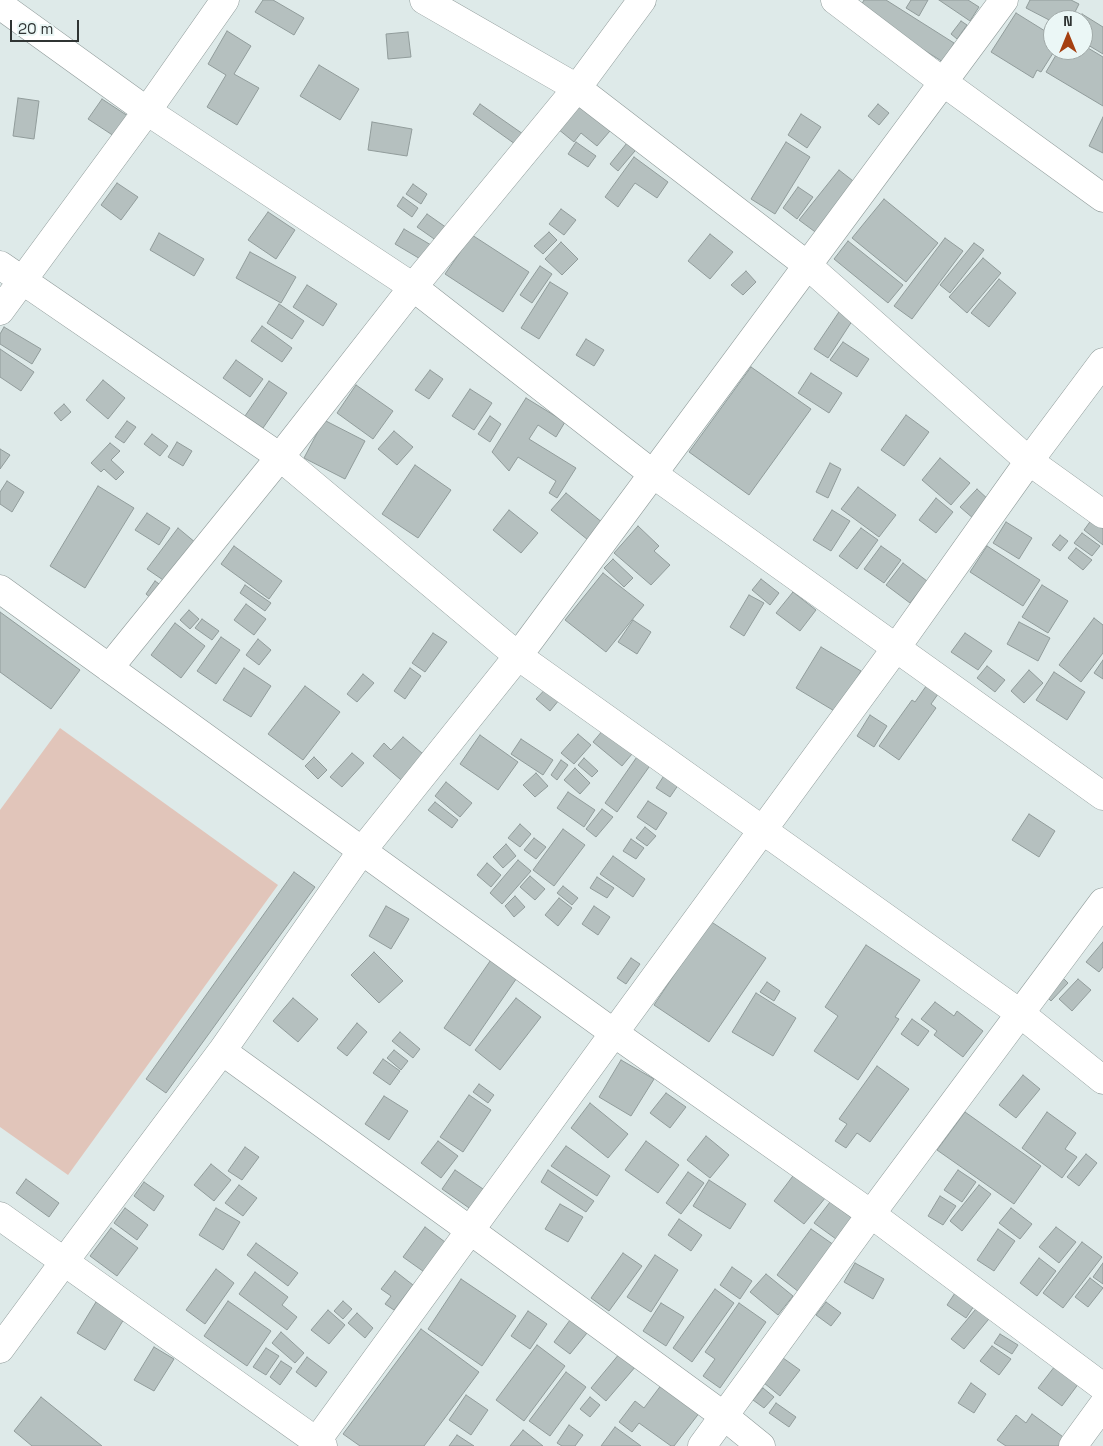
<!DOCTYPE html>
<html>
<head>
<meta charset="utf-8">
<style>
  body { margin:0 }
  #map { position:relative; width:1103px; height:1446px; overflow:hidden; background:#deeae9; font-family:"Space Grotesk",sans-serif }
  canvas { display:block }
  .north { position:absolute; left:1043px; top:10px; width:50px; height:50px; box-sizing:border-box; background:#ebf7f6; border:1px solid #a0a9a8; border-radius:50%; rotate:0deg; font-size:14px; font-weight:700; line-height:20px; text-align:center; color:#2f3433 }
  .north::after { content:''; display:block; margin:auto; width:18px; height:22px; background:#a54011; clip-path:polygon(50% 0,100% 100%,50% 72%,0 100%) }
  .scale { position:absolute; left:10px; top:20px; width:69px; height:22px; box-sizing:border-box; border:2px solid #2f3433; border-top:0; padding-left:6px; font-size:15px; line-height:18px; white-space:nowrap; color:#2f3433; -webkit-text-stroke:4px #ebf7f6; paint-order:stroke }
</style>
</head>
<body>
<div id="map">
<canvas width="1103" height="1446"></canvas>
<div class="north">N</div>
<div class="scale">20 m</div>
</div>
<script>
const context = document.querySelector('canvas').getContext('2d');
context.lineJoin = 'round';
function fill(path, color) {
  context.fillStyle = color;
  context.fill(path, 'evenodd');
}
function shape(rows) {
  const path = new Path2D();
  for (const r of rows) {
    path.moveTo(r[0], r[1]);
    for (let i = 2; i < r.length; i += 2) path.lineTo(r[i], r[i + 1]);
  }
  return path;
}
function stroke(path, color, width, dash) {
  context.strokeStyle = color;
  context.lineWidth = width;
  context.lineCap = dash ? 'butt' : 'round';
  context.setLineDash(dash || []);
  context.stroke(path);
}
const green = shape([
  [60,728,278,885,68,1175,0,1127,0,810]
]);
const building = shape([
  [263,0,273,0,304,18,294,35,255,12,263,0],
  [864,0,886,0,954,43,943,62,859,9,864,0],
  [911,0,928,0,919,16,906,8,911,0],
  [939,0,968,0,979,7,970,21,939,0],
  [1030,0,1071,0,1079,4,1071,20,1053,20,1053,22,1026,8,1030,0],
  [1016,13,1053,36,1053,50,1055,50,1041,72,1037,70,1033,78,991,52,1016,13],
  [1082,14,1103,27,1103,54,1083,42,1083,20,1079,20,1082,14],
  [961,21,967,25,957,39,951,34,961,21],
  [227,31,251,46,234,74,259,88,237,125,207,107,226,75,208,64,227,31],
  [408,32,411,57,388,59,386,34,408,32],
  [1083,45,1103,57,1103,106,1046,72,1059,50,1083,50,1083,45],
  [319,65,359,89,340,120,300,96,319,65],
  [18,98,39,101,34,139,13,136,18,98],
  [584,98,616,124,597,146,581,133,574,142,558,129,584,98],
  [102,99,131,118,117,138,88,119,102,99],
  [480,104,523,134,515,144,473,114,480,104],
  [878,104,889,113,879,125,868,116,878,104],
  [801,114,821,127,807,148,788,135,801,114],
  [1103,117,1103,153,1089,146,1103,117],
  [372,122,412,129,407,156,368,150,372,122],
  [631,138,640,145,618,171,610,164,631,138],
  [576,142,596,156,588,167,568,154,576,142],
  [786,142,810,157,775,214,751,199,786,142],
  [634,157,668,182,657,198,635,183,618,207,605,197,634,157],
  [839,170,857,184,818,234,799,220,839,170],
  [117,183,138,197,121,220,101,205,117,183],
  [413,184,427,194,421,204,406,194,413,184],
  [798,187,813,197,797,219,783,208,798,187],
  [403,197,418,208,412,217,397,206,403,197],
  [884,199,938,243,906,282,852,238,884,199],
  [561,209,576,220,564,235,549,224,561,209],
  [268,212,295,230,276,259,248,240,268,212],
  [427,214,447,228,437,241,417,227,427,214],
  [404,229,431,245,422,260,395,244,404,229],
  [549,232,557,240,543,254,534,246,549,232],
  [159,233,204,259,194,276,150,250,159,233],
  [710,234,733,252,710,279,688,261,710,234],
  [472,235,529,272,503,312,445,274,472,235],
  [945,238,963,251,912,319,894,306,945,238],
  [848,241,903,285,888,303,834,259,848,241],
  [561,242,578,259,562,275,545,259,561,242],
  [974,243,984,250,950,293,940,285,974,243],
  [250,252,296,277,281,303,236,278,250,252],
  [983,258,1001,273,967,313,949,297,983,258],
  [540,266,552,274,532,303,520,295,540,266],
  [746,271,756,282,743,295,731,285,746,271],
  [999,279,1016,293,989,327,971,313,999,279],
  [550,282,568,293,539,339,521,328,550,282],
  [307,285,337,304,323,326,293,307,307,285],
  [845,303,858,312,828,358,814,349,845,303],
  [279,304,304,321,292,339,267,323,279,304],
  [262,326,292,348,282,362,251,341,262,326],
  [4,327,41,349,32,364,0,344,0,334,4,327],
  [586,339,604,350,594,366,576,355,586,339],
  [843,342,869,359,857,377,830,360,843,342],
  [0,349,34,372,21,391,0,377,0,349],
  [236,360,263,379,250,397,223,378,236,360],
  [751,367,811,409,749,495,689,452,751,367],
  [430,370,443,379,429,399,415,390,430,370],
  [811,373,842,393,829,413,798,393,811,373],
  [103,380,125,398,108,419,86,400,103,380],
  [269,381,287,393,263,428,245,416,269,381],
  [356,385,393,411,373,439,337,413,356,385],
  [470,389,492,403,474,430,452,416,470,389],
  [526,398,565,422,556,437,538,425,529,439,576,468,557,498,549,493,556,481,518,457,509,471,492,452,526,398],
  [64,404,71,412,61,421,54,413,64,404],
  [906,415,929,432,904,466,881,450,906,415],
  [490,416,501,424,490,442,478,434,490,416],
  [324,420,365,441,345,479,304,458,324,420],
  [127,421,136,427,124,443,115,437,127,421],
  [394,431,413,447,397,465,378,449,394,431],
  [152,434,168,446,160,456,144,444,152,434],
  [177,442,192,451,183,466,168,457,177,442],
  [110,443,120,451,111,460,124,472,116,480,104,469,101,472,91,463,110,443],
  [0,449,10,455,0,469,0,449],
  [940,458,970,483,951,505,922,480,940,458],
  [830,463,841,469,828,498,816,492,830,463],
  [415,465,451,490,418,538,382,514,415,465],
  [7,481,24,492,12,512,0,504,0,492,7,481],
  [98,486,134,508,85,588,50,566,98,486],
  [858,487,896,515,879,537,841,509,858,487],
  [977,489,990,501,974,519,960,507,977,489],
  [566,493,603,523,588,540,551,510,566,493],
  [936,498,953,512,936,533,919,520,936,498],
  [509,510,538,533,521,553,493,530,509,510],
  [832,510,850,521,831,551,813,540,832,510],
  [147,513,170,528,159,545,135,530,147,513],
  [1092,519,1103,528,1103,545,1084,530,1092,519],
  [1006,522,1032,538,1019,559,993,543,1006,522],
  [638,526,659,546,654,551,670,565,651,585,614,553,638,526],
  [178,528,196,543,166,582,147,569,178,528],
  [861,528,878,540,857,569,839,556,861,528],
  [1082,533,1100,546,1092,556,1074,543,1082,533],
  [1060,535,1068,541,1060,551,1052,545,1060,535],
  [234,546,282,581,269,599,221,564,234,546],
  [881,546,901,560,884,583,864,569,881,546],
  [987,546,1040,580,1023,606,970,572,987,546],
  [1076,548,1092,560,1083,570,1068,558,1076,548],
  [613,559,633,578,624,587,604,568,613,559],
  [903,563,927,581,910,603,886,585,903,563],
  [603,573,644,605,606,652,565,620,603,573],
  [761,579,779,593,770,605,752,590,761,579],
  [155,581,162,586,152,599,146,594,155,581],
  [245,585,271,603,265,611,240,593,245,585],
  [1042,585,1068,601,1048,633,1022,617,1042,585],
  [793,592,816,610,800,631,776,613,793,592],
  [749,595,764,603,744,636,730,627,749,595],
  [246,604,266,619,254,635,234,620,246,604],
  [189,610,199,619,190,629,180,620,189,610],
  [0,612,80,670,51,709,0,672,0,612],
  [1094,618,1103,625,1103,653,1081,682,1059,665,1094,618],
  [202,619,219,631,212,640,195,628,202,619],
  [633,620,651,632,637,654,618,642,633,620],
  [1019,622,1050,638,1038,661,1007,644,1019,622],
  [175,623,205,646,181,678,151,655,175,623],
  [433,633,447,642,425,672,412,663,433,633],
  [965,633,992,651,978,670,951,652,965,633],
  [221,637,240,650,216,684,197,671,221,637],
  [258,639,271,650,259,665,246,655,258,639],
  [821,647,861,671,836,712,796,688,821,647],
  [1103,660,1103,679,1094,673,1103,660],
  [987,666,1005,680,995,692,977,678,987,666],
  [244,668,271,686,251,717,223,700,244,668],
  [410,668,421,676,405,699,394,691,410,668],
  [1029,670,1043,683,1024,703,1011,691,1029,670],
  [1054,672,1085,692,1067,720,1036,700,1054,672],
  [363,674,374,683,357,702,347,694,363,674],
  [931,679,943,687,931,704,936,708,899,760,879,746,912,700,915,702,931,679],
  [551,683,564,694,550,711,536,699,551,683],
  [305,686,340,712,303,760,268,734,305,686],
  [870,715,887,726,874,747,857,736,870,715],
  [608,724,637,748,622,766,593,742,608,724],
  [578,734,591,745,574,764,561,753,578,734],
  [480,735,518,762,498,790,460,764,480,735],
  [403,737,429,759,407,785,373,756,384,743,391,750,403,737],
  [521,739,553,760,543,775,511,754,521,739],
  [641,751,654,760,617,812,605,803,641,751],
  [352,753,364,763,342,787,330,777,352,753],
  [314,757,327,770,318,779,305,766,314,757],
  [584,758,598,771,592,777,578,765,584,758],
  [561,760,568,765,557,780,551,775,561,760],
  [575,768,590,783,580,794,564,780,575,768],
  [667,771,681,781,670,797,656,788,667,771],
  [536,773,548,786,535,797,523,785,536,773],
  [446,782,472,803,460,817,435,796,446,782],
  [568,792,595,810,584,827,557,808,568,792],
  [648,801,667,813,656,830,637,817,648,801],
  [435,802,458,820,452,828,428,810,435,802],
  [602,809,613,817,596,837,586,829,602,809],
  [1029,814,1055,831,1039,857,1012,840,1029,814],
  [520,824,531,834,520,847,508,838,520,824],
  [645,827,656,836,647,846,636,838,645,827],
  [563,829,585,845,554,886,533,870,563,829],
  [534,838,546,847,536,859,524,850,534,838],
  [631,839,644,848,636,859,623,851,631,839],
  [506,844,516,856,503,868,493,857,506,844],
  [613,856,645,879,633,897,600,874,613,856],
  [518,860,531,871,502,904,490,893,518,860],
  [487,863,501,875,491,887,477,875,487,863],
  [294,872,315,887,166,1093,146,1079,294,872],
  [530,876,545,889,535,900,520,887,530,876],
  [597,877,614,888,607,898,590,888,597,877],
  [563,886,578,898,572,905,557,893,563,886],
  [515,896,525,907,514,917,505,906,515,896],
  [559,898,572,908,558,926,545,915,559,898],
  [386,906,409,919,391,949,369,936,386,906],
  [594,906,610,917,598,935,582,924,594,906],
  [710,921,766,958,709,1042,654,1005,710,921],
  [1103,942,1103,967,1099,972,1086,962,1103,942],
  [866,945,920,980,895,1017,899,1019,858,1080,814,1051,838,1016,825,1007,866,945],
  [497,951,523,969,470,1046,444,1028,497,951],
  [374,952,403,981,379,1003,351,975,374,952],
  [631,958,640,964,626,984,617,978,631,958],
  [1061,976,1068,983,1051,1001,1043,993,1061,976],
  [1078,979,1091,990,1072,1011,1059,999,1078,979],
  [767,982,780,991,774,1001,760,992,767,982],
  [756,993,796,1018,773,1056,732,1032,756,993],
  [293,998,318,1019,298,1042,273,1021,293,998],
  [516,998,541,1017,500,1070,475,1050,516,998],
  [935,1002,954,1016,957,1011,983,1031,963,1057,934,1035,937,1031,921,1019,935,1002],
  [912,1019,929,1031,918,1046,901,1034,912,1019],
  [357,1023,367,1032,347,1056,337,1048,357,1023],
  [400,1032,420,1049,413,1058,392,1041,400,1032],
  [394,1050,408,1061,401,1070,387,1058,394,1050],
  [383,1059,400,1071,390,1085,373,1073,383,1059],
  [621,1060,654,1079,631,1116,599,1097,621,1060],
  [877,1066,909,1089,870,1142,857,1133,846,1148,835,1141,847,1124,839,1119,877,1066],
  [1023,1075,1040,1089,1016,1118,999,1105,1023,1075],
  [479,1084,494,1095,488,1103,473,1092,479,1084],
  [666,1093,686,1107,670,1128,650,1113,666,1093],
  [469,1095,491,1110,463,1152,440,1137,469,1095],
  [384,1096,408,1111,389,1140,365,1124,384,1096],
  [590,1103,628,1134,608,1158,571,1128,590,1103],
  [965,1112,1041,1166,1014,1204,937,1150,965,1112],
  [1047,1112,1076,1133,1065,1149,1077,1157,1062,1178,1022,1148,1047,1112],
  [706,1136,729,1155,710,1178,687,1160,706,1136],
  [438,1141,458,1156,441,1178,421,1163,438,1141],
  [646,1141,679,1165,658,1193,625,1170,646,1141],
  [566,1146,610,1176,597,1196,551,1166,566,1146],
  [245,1147,259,1157,242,1180,228,1171,245,1147],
  [1086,1154,1097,1163,1079,1186,1067,1177,1086,1154],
  [211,1164,231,1180,214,1201,194,1185,211,1164],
  [799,1168,830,1192,804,1224,774,1201,799,1168],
  [455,1170,486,1191,472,1210,442,1189,455,1170],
  [548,1170,594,1201,586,1212,541,1182,548,1170],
  [958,1170,976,1182,962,1202,944,1190,958,1170],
  [688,1172,704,1183,681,1214,666,1203,688,1172],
  [26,1179,59,1203,49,1217,16,1193,26,1179],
  [709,1180,746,1204,730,1229,693,1206,709,1180],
  [144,1182,164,1196,154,1211,134,1196,144,1182],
  [239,1185,257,1198,243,1216,225,1203,239,1185],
  [979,1185,991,1194,962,1231,950,1221,979,1185],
  [940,1196,956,1206,943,1225,928,1216,940,1196],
  [830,1202,852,1218,836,1239,814,1223,830,1202],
  [560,1204,583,1217,568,1242,545,1229,560,1204],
  [125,1208,148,1225,137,1240,114,1223,125,1208],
  [216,1208,240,1222,223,1250,199,1235,216,1208],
  [1011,1208,1032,1224,1020,1239,999,1223,1011,1208],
  [679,1219,702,1235,691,1251,668,1235,679,1219],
  [425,1227,449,1245,427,1274,403,1257,425,1227],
  [1056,1227,1076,1242,1059,1263,1039,1247,1056,1227],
  [111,1228,138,1248,117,1276,90,1256,111,1228],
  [811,1229,834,1245,799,1292,777,1275,811,1229],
  [998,1229,1015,1241,994,1271,977,1260,998,1229],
  [1082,1242,1102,1257,1063,1308,1043,1293,1082,1242],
  [256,1243,298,1273,288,1286,247,1255,256,1243],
  [623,1253,642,1266,609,1311,591,1298,623,1253],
  [655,1255,678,1270,651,1312,627,1297,655,1255],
  [1039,1258,1056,1271,1037,1296,1020,1283,1039,1258],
  [855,1263,884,1279,873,1299,844,1282,855,1263],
  [1103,1263,1103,1284,1093,1277,1103,1263],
  [732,1267,752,1281,740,1299,720,1285,732,1267],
  [216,1269,234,1283,205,1324,186,1310,216,1269],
  [395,1271,413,1285,394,1310,385,1304,391,1296,381,1289,395,1271],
  [255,1272,288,1297,282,1305,297,1317,287,1330,239,1294,255,1272],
  [766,1274,793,1296,778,1315,750,1292,766,1274],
  [1090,1278,1103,1288,1088,1307,1075,1297,1090,1278],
  [461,1279,516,1316,482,1366,428,1329,461,1279],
  [959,1287,978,1300,966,1318,947,1305,959,1287],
  [715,1289,734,1303,692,1362,673,1348,715,1289],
  [228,1301,271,1331,247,1366,204,1336,228,1301],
  [343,1301,352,1309,343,1319,334,1311,343,1301],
  [96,1302,124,1319,105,1350,77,1333,96,1302],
  [826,1302,841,1313,831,1326,816,1315,826,1302],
  [661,1303,684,1317,666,1346,643,1331,661,1303],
  [739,1303,766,1322,720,1388,703,1376,715,1359,705,1352,739,1303],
  [980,1304,993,1314,964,1349,951,1339,980,1304],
  [328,1310,345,1325,329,1344,311,1330,328,1310],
  [528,1311,547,1324,530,1349,511,1336,528,1311],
  [357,1313,373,1328,365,1338,348,1323,357,1313],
  [570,1320,587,1333,570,1354,554,1342,570,1320],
  [421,1329,479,1372,424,1446,360,1446,343,1434,421,1329],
  [281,1332,304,1353,295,1363,272,1343,281,1332],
  [1000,1334,1018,1345,1012,1354,994,1343,1000,1334],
  [537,1345,565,1366,524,1421,496,1400,537,1345],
  [992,1346,1011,1359,999,1375,980,1361,992,1346],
  [154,1347,174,1359,154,1391,134,1380,154,1347],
  [266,1348,279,1356,266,1375,253,1367,266,1348],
  [620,1353,636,1366,606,1401,591,1388,620,1353],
  [307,1357,327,1372,316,1387,296,1372,307,1357],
  [783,1358,800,1370,780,1396,764,1383,783,1358],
  [281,1361,292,1368,280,1385,270,1377,281,1361],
  [1055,1366,1079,1383,1062,1406,1038,1388,1055,1366],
  [566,1372,586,1387,550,1436,529,1421,566,1372],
  [971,1383,986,1394,974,1413,958,1403,971,1383],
  [662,1384,700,1412,674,1446,671,1446,639,1423,632,1432,619,1422,635,1401,644,1408,662,1384],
  [763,1388,774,1397,764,1408,753,1400,763,1388],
  [466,1395,488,1410,471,1435,449,1420,466,1395],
  [41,1397,102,1446,32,1446,14,1431,41,1397],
  [590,1397,600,1405,590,1417,580,1409,590,1397],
  [776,1403,796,1417,789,1427,769,1413,776,1403],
  [1032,1414,1070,1442,1068,1446,1006,1446,997,1440,1016,1415,1026,1423,1032,1414],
  [569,1425,583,1435,575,1446,562,1446,557,1443,569,1425],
  [615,1427,641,1446,601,1446,615,1427],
  [523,1430,543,1446,510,1446,523,1430],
  [457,1435,474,1446,449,1446,457,1435]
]);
const minor = shape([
  [424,0,577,88,807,265,1029,461,1103,514],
  [835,0,943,82,1103,198],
  [0,5,147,111,413,287,653,474,1103,796],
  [0,265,280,457,518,656,1021,1014,1103,1080],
  [0,311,147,111,225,0],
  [0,589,614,1033,871,1214,1103,1387],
  [109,668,280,457,413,287,577,88,642,0],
  [222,1051,471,1231,724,1416,761,1446],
  [0,1216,323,1446],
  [0,1349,64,1262,222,1051,361,852,518,656,1004,0],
  [313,1446,614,1033,896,648,1029,461,1103,362],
  [702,1446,871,1214,1103,902],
  [1073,1446,1103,1405]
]);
fill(green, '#e1c5ba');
fill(building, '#b5c0bf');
stroke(building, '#919c9b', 1);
stroke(minor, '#8f9a99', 29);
stroke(minor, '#fff', 28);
</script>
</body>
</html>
